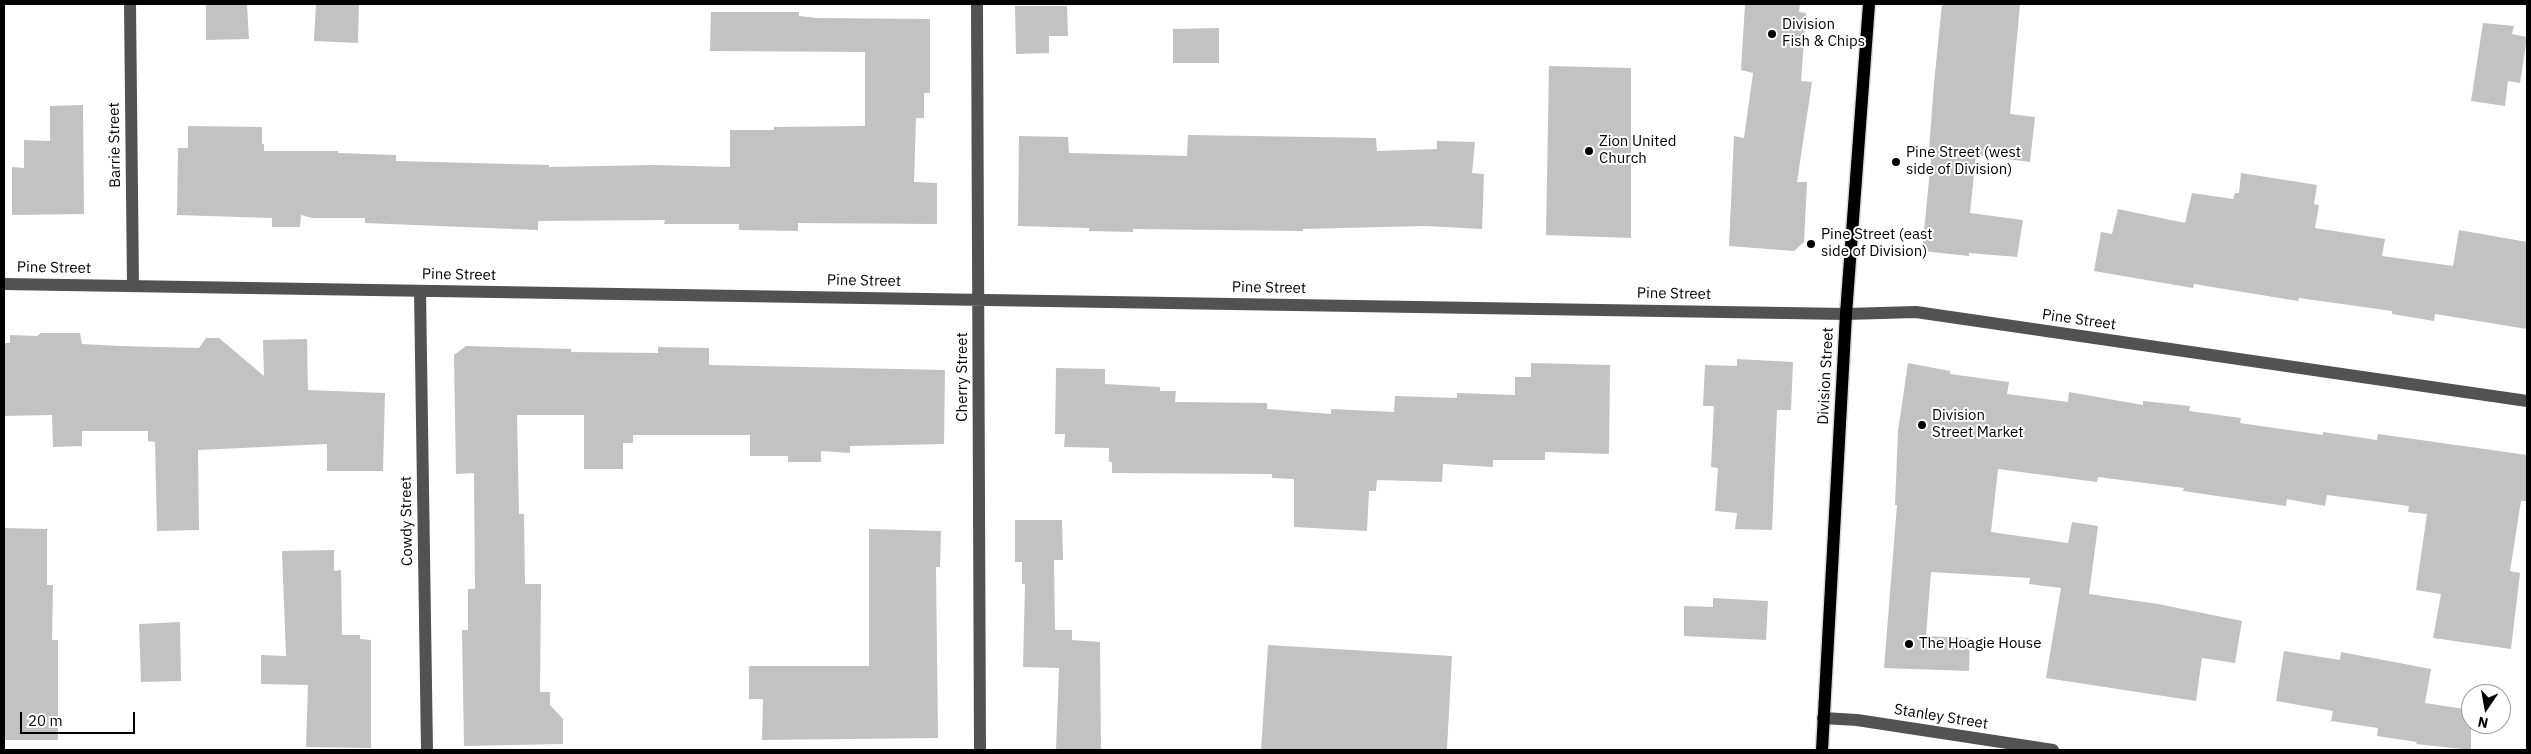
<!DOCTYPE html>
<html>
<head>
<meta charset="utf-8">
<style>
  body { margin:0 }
  #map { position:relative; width:2531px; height:754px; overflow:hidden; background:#fff; font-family:"IBM Plex Sans",sans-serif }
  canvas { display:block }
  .frame { position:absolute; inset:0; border:5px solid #000; pointer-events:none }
  .north { position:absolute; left:2461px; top:684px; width:50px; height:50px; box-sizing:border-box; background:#fff; border:1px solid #999; border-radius:50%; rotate:192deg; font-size:14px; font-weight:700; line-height:20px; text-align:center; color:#000 }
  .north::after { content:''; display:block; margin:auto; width:18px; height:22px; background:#000; clip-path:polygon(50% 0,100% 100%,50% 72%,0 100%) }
  .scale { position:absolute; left:20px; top:712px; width:115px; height:22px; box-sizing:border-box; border:2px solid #000; border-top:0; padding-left:6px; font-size:15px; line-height:18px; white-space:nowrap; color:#000; -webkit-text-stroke:4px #fff; paint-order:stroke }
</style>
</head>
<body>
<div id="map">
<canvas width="2531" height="754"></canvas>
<div class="frame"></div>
<div class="north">N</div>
<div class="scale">20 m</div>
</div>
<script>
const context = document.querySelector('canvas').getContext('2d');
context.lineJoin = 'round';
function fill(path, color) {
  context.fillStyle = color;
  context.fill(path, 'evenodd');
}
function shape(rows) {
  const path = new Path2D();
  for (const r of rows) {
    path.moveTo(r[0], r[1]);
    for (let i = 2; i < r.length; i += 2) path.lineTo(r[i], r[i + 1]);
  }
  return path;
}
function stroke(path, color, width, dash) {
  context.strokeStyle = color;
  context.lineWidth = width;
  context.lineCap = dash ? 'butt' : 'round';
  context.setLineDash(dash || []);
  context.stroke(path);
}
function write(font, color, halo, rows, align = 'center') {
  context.font = font + ' "IBM Plex Sans",sans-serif';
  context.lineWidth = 4;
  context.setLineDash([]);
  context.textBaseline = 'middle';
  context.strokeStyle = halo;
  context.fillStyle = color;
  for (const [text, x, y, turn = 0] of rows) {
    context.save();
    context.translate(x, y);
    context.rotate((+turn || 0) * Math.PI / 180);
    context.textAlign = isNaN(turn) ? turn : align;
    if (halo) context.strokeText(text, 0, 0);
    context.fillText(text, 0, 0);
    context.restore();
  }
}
const building = shape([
  [206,4,247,4,249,39,206,40],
  [316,4,359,4,358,43,314,41],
  [1745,4,1800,4,1799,12,1806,13,1801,81,1812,82,1797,182,1807,182,1804,242,1794,251,1729,246,1734,136,1744,138,1753,73,1741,70],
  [1942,4,2020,4,2010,114,2035,117,2030,162,1976,155,1970,213,2023,220,2017,257,1969,253,1969,256,1922,251,1932,150,1929,150,1934,83],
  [1015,6,1067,6,1068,36,1049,36,1049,53,1016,54],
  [711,12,799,12,799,16,817,18,930,19,930,93,924,93,924,118,916,118,914,182,937,183,937,224,798,223,798,231,739,230,739,224,664,224,665,220,538,221,538,230,365,223,365,218,312,218,301,215,300,227,272,227,272,218,177,215,178,148,188,148,188,126,262,127,262,144,264,144,264,151,338,151,338,153,396,155,396,161,549,165,549,167,655,165,730,167,730,130,774,130,774,127,865,126,865,52,710,51],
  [2483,23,2514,26,2512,34,2527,37,2520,83,2508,81,2505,106,2471,101],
  [1219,28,1219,63,1173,63,1173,29],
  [1549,66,1631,68,1631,238,1546,235],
  [83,105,84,214,12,215,12,167,24,168,24,140,50,141,50,106],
  [1188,135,1376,138,1377,151,1437,149,1437,141,1475,142,1472,173,1484,174,1482,229,1425,226,1303,229,1303,231,1133,229,1133,232,1089,231,1089,228,1018,226,1019,136,1068,137,1069,153,1187,156],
  [2241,173,2317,185,2314,204,2319,205,2315,228,2385,239,2382,256,2453,266,2459,230,2527,242,2527,329,2435,314,2434,321,2392,314,2392,311,2299,298,2298,301,2194,284,2193,288,2094,271,2101,232,2112,234,2118,209,2185,223,2192,193,2233,199,2235,193,2239,193],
  [41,333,80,333,82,344,120,346,199,348,206,338,219,338,264,376,263,340,307,339,308,390,385,393,383,471,327,471,327,444,198,450,199,530,157,531,155,442,148,441,148,431,82,431,82,446,53,447,52,415,4,416,4,343,10,343,10,335,37,336],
  [466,346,571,349,571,352,658,353,658,347,709,348,709,365,945,370,944,444,850,446,850,453,821,451,821,462,788,462,788,456,750,456,750,435,633,435,633,443,623,443,623,469,584,469,584,415,517,415,519,514,524,514,525,584,541,584,540,692,550,692,550,705,563,719,563,744,464,746,462,630,468,630,468,589,475,589,474,473,456,474,454,355],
  [1737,359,1793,362,1791,410,1777,410,1772,530,1735,529,1737,513,1715,511,1718,468,1711,467,1714,406,1703,406,1705,365,1737,366],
  [1531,363,1610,365,1609,454,1545,452,1545,460,1493,460,1493,467,1443,464,1442,482,1377,480,1376,491,1369,491,1367,531,1294,527,1294,479,1272,478,1272,474,1112,473,1112,462,1109,462,1109,448,1064,447,1065,434,1055,434,1056,368,1105,369,1105,384,1160,387,1160,391,1176,391,1175,402,1267,403,1267,409,1331,414,1331,409,1394,412,1395,396,1457,398,1457,393,1515,395,1515,377,1531,377],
  [1908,363,1950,371,1950,374,2009,382,2007,394,2068,402,2069,392,2143,405,2143,401,2190,406,2189,411,2241,418,2240,423,2323,435,2323,432,2377,440,2378,434,2527,455,2527,501,2521,501,2510,571,2520,573,2511,649,2433,638,2441,594,2416,590,2427,514,2408,512,2409,506,2327,495,2325,506,2287,499,2286,506,2183,491,2184,488,2098,477,2097,482,1998,469,1991,532,2068,543,2072,522,2098,526,2089,594,2158,604,2242,621,2235,663,2202,658,2196,701,2046,678,2061,588,2029,584,2030,578,1931,572,1926,636,1970,638,1969,671,1884,668,1897,505,1895,505,1898,431],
  [1015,520,1062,520,1063,560,1054,560,1055,630,1072,630,1072,640,1100,642,1101,750,1056,750,1059,668,1023,667,1025,584,1022,584,1022,562,1015,562],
  [4,528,47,529,47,585,53,585,52,640,58,640,58,740,4,740],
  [869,529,941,531,940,567,936,567,938,738,762,740,763,699,749,699,749,666,869,666],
  [334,550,334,571,341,570,342,635,360,635,360,639,371,640,371,748,306,747,308,685,261,684,261,655,286,656,282,551],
  [1713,598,1768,601,1766,640,1684,636,1684,606,1713,607],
  [180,622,181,681,141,682,139,624],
  [1268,645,1452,656,1447,750,1261,750],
  [2284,651,2340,660,2341,652,2431,669,2425,703,2471,710,2471,750,2416,744,2417,742,2377,736,2378,728,2331,721,2333,711,2276,701]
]);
const minor = shape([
  [130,4,133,286],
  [977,4,980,750],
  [4,284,1846,314,1916,312,2527,401],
  [420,291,427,750],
  [1823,718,1857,720,2053,750]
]);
const major = shape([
  [1822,750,1846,314,1869,4]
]);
const markers = [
  [1772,34,5,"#000"],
  [1589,151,5,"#000"],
  [1896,162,5,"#000"],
  [1811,244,5,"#000"],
  [1922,425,5,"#000"],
  [1909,644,5,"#000"]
];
const poiNames = [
  ["Division",1782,25],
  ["Fish & Chips",1782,42],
  ["Zion United",1599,142],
  ["Church",1599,159],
  ["Pine Street (west",1906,153],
  ["side of Division)",1906,170],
  ["Pine Street (east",1821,235],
  ["side of Division)",1821,252],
  ["Division",1932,416],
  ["Street Market",1932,433],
  ["The Hoagie House",1919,644]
];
const streetNames = [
  ["Barrie Street",115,145,-91],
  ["Pine Street",54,268,1],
  ["Pine Street",459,275,1],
  ["Pine Street",864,281,1],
  ["Pine Street",1269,288,1],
  ["Pine Street",1674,294,1],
  ["Pine Street",2079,320,8],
  ["Division Street",1826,376,-87],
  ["Cherry Street",963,377,-90],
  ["Cowdy Street",407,521,-91],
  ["Stanley Street",1941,717,9]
];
fill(building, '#c2c2c2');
stroke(major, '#dbdbdb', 15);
stroke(minor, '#525252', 12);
stroke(major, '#000', 12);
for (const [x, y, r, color] of markers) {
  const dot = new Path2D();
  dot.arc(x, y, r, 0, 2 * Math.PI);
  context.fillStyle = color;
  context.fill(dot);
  stroke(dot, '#fff', 2);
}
write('15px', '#000', '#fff', poiNames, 'left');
write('15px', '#000', '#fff', streetNames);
</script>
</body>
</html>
